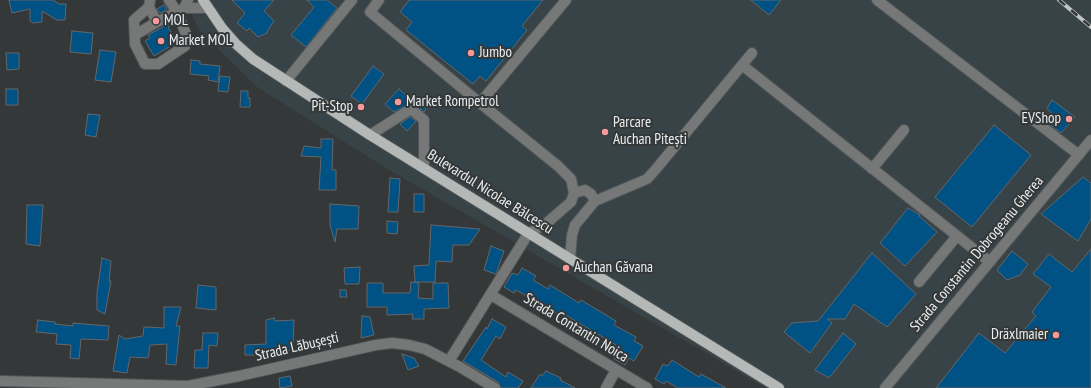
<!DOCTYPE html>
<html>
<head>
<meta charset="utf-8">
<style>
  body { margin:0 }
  canvas { display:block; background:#343839 }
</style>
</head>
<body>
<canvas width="1091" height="388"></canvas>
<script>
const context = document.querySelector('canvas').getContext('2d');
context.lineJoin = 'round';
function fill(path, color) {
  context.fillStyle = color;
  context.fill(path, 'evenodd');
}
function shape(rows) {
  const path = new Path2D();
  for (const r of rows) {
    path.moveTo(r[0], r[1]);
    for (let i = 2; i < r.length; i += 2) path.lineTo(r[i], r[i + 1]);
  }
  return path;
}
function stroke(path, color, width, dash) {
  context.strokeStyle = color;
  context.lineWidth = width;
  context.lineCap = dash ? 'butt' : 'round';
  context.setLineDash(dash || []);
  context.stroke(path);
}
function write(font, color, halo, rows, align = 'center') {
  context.font = font + ' "PT Sans Narrow",sans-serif';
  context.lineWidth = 4;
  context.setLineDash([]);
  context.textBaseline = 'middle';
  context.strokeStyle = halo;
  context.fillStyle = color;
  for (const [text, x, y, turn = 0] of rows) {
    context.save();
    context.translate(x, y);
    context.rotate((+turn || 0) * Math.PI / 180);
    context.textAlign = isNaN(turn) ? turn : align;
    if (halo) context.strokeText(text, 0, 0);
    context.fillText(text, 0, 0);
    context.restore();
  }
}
const built = shape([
  [185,0,1091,0,1091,388,766,388,386,168,257,87,199,30]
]);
const building = shape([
  [9,0,53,0,59,4,66,4,65,20,57,20,42,11,42,22,33,23,30,21,30,9,12,13,9,0],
  [232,0,274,0,264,11,274,21,268,30,267,33,258,37,249,28,247,31,237,23,245,13,232,0],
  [307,0,327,0,337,8,306,47,291,35,314,7,307,0],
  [409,0,543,0,522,26,527,30,486,81,480,76,473,84,406,30,412,22,400,12,409,0],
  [751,0,781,0,769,15,751,0],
  [164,5,167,10,160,13,157,9,164,5],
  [174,21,175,23,168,27,177,42,154,56,145,41,150,38,148,35,174,21],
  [72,31,93,33,91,54,70,52,72,31],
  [100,50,116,52,111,82,95,80,100,50],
  [6,53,19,53,19,69,7,70,6,53],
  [191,60,200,61,200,64,220,66,218,82,208,80,209,76,190,74,191,60],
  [373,66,384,74,362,104,351,96,373,66],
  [220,76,230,77,228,92,218,91,220,76],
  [6,89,18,89,18,105,6,105,6,89],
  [399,89,414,103,416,101,426,109,424,112,415,104,411,103,394,112,385,104,399,89],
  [241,91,248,91,248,98,250,98,250,107,240,107,241,91],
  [1052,100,1075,117,1061,133,1048,123,1054,116,1047,108,1052,100],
  [88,114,100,115,96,137,85,135,88,114],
  [410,117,416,121,407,131,400,124,410,117],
  [994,125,1031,155,972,227,935,197,994,125],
  [321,139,333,139,332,170,336,170,336,190,319,190,321,157,301,156,304,146,321,148,321,139],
  [1083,177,1091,183,1091,219,1078,241,1041,214,1083,177],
  [390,178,400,179,398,212,388,212,390,178],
  [414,194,424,194,424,212,414,212,414,194],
  [330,204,359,206,358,229,337,229,335,242,330,225,330,204],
  [27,205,43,205,40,246,26,244,27,205],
  [908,208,920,215,919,216,937,232,905,266,880,243,908,208],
  [387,221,398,222,397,234,387,233,387,221],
  [431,225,480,229,469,245,453,245,452,262,436,261,435,282,415,282,414,266,429,265,431,225],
  [491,246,504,251,496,274,484,270,491,246],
  [1091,249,1091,388,936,388,979,333,1005,353,1036,316,1032,312,1051,287,1033,274,1049,254,1072,272,1091,249],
  [1012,251,1028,264,1020,275,1007,280,997,270,1012,251],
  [872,253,916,294,887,327,854,304,845,319,827,319,832,323,810,353,784,332,792,323,818,321,872,253],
  [102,258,111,261,109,281,111,281,105,314,97,310,97,293,102,258],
  [360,267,359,284,345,284,344,268,360,267],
  [522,268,536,276,533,280,548,289,550,285,579,303,581,300,616,321,614,325,636,337,634,341,643,346,634,361,629,358,625,365,614,359,617,355,612,352,616,345,559,311,558,314,516,290,514,293,504,287,512,273,518,275,522,268],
  [411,282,419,283,418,298,433,299,433,283,448,283,449,308,424,309,424,319,412,319,413,314,387,315,387,307,367,307,367,283,383,283,383,293,410,293,411,282],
  [198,285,216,287,216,310,196,308,198,285],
  [340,290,346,290,347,297,340,297,340,290],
  [164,307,181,307,176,326,180,326,176,365,166,364,167,344,150,345,148,358,130,357,127,373,113,371,119,335,125,339,143,336,144,327,145,327,164,328,164,307],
  [362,316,370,317,374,335,361,338,362,316],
  [274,318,275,321,294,320,293,348,284,354,275,356,271,354,268,355,245,355,245,345,266,344,266,320,274,318],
  [492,319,506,327,500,339,496,336,481,360,506,377,508,372,523,381,518,388,501,388,498,382,463,361,486,327,487,329,492,319],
  [38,320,55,322,55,324,73,326,73,323,109,326,108,340,81,339,79,359,70,358,71,345,56,344,57,334,36,332,38,320],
  [203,333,218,333,217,346,209,345,208,368,194,368,195,350,202,350,203,333],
  [843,333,856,344,829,378,815,370,843,333],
  [402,354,414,358,419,366,408,370,402,354],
  [672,360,699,377,701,374,726,388,678,388,666,381,664,384,655,379,663,364,668,366,672,360],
  [546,371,561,378,560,380,575,388,531,388,540,374,542,376,546,371],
  [290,376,292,386,280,388,279,378,290,376]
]);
const minor = shape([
  [169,0,177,12,184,8,188,0],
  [379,0,370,12,480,103],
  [877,0,1079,155],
  [149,7,157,22,177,12,186,34,185,46,158,64,145,64,135,44,134,20,149,7,150,0],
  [184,8,208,8],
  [135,35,157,22],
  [742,65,990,262],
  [286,81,352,0],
  [370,135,411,109,424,120,424,168],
  [872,169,904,130],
  [574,193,585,190,591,194,595,201],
  [570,259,572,235,575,225,595,201,647,179,656,169,752,53],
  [919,282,957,236],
  [491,295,647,388],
  [449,361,528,234,548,222,557,214,571,202,574,193,571,179,558,166,480,103,566,0],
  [0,381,188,386,239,376,376,345,392,343,409,345,425,349,460,367,495,388],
  [606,388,616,370],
  [885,388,1091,140]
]);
const major = shape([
  [203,0,222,28,236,44,253,59,370,135,779,388]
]);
const rail = shape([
  [1059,0,1091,27]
]);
const markers = [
  [156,21,4,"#f59b9e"],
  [161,41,4,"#f59b9e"],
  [471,53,4,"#f59b9e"],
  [398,102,4,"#f59b9e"],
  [361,107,4,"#f59b9e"],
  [1069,119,4,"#f59b9e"],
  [605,132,4,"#f59b9e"],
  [566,268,4,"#f59b9e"],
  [1056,335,4,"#f59b9e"]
];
const poiNames = [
  ["MOL",164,21],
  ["Market MOL",169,41],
  ["Jumbo",479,53],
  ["Market Rompetrol",406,102],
  ["Pit-Stop",353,107,"right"],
  ["EVShop",1061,119,"right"],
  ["Parcare",613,123],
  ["Auchan Pitești",613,140],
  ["Auchan Găvana",574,268],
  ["Dräxlmaier",1048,335,"right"]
];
const streetNames = [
  ["Bulevardul Nicolae Bălcescu",490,192,32],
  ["Strada Constantin Dobrogeanu Gherea",977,254,-50],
  ["Strada Contantin Noica",576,328,31],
  ["Strada Lăbușești",297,347,-13]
];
fill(built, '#374346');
fill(building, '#005184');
stroke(building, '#63676a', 1);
stroke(minor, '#515556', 12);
stroke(major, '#515556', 12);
stroke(minor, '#767878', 10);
stroke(major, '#b4b9b7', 10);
stroke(rail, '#c0c3c4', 4);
stroke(rail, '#343839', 2.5, [8]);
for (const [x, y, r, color] of markers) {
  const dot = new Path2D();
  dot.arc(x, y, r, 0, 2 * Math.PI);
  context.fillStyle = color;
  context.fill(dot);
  stroke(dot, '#343839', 1.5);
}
write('15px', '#eceff0', '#343839', poiNames, 'left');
write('15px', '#eceff0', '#343839', streetNames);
</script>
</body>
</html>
